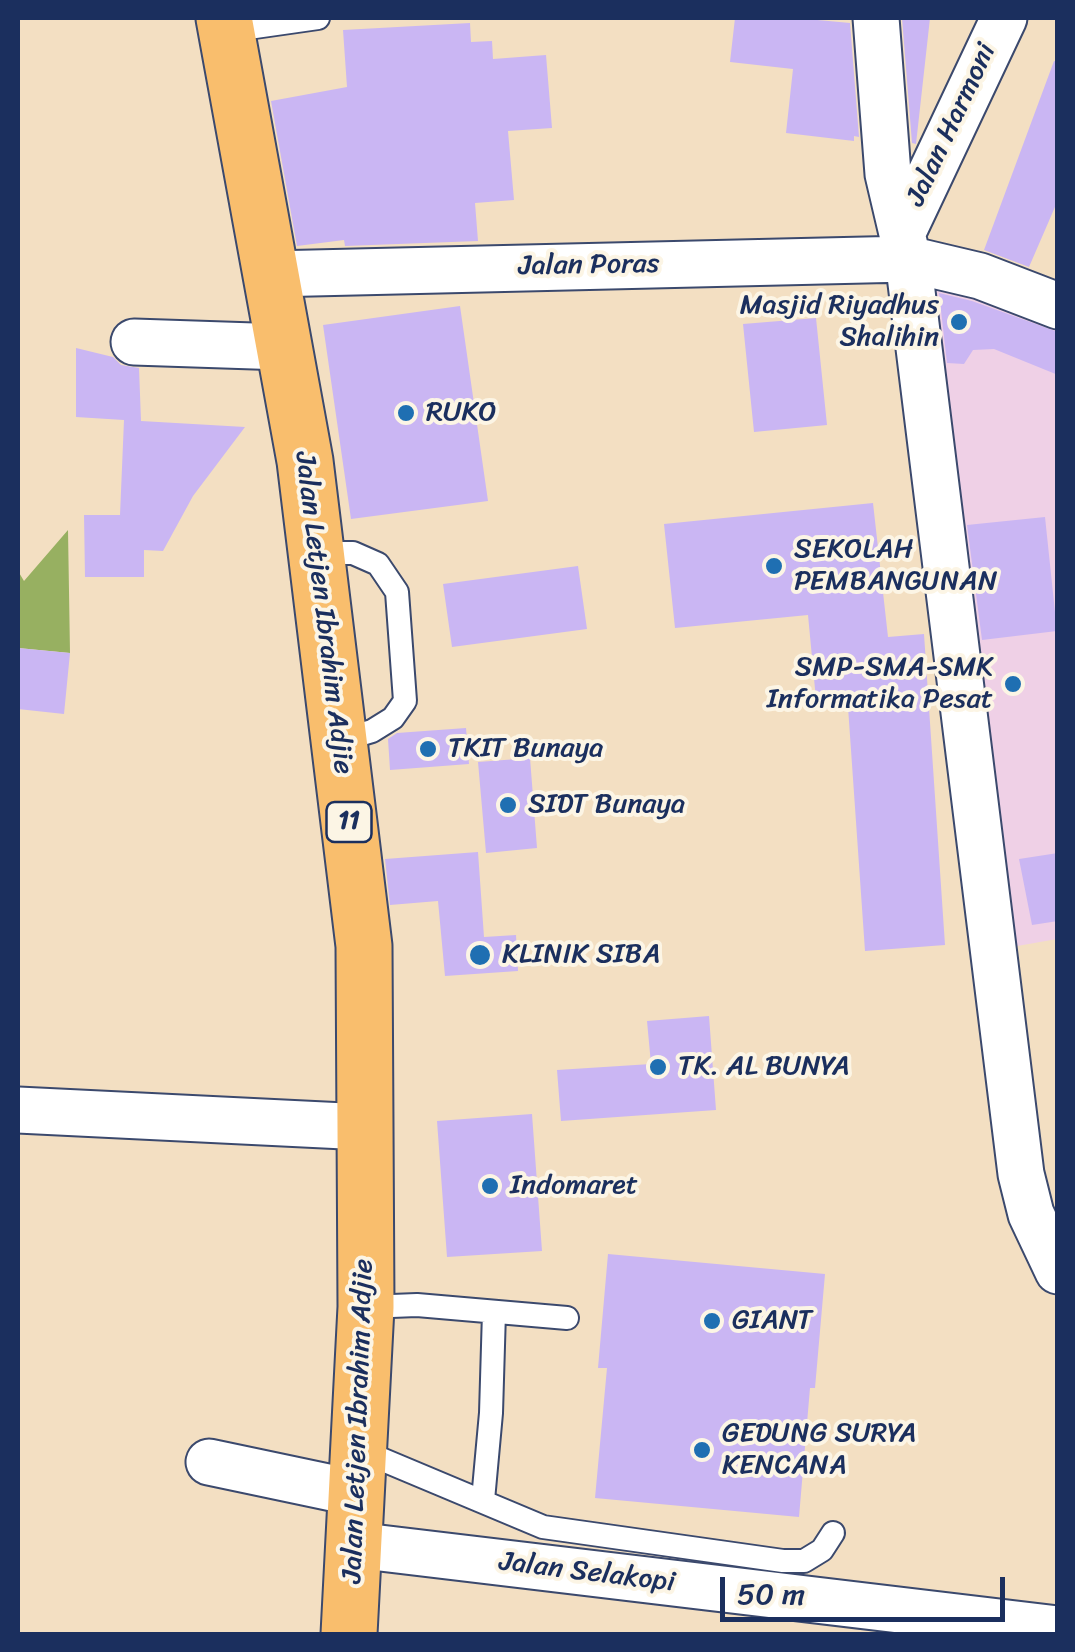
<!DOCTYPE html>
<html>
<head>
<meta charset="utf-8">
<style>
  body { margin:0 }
  #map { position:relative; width:1075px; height:1652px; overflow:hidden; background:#f3dfc2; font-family:Sriracha,sans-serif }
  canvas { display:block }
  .frame { position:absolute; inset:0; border:20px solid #1b2f5e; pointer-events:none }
  .scale { position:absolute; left:720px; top:1577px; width:285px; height:45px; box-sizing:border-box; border:5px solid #1b2f5e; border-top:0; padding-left:12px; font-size:30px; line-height:35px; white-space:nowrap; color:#1b2f5e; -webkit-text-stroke:8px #fcf5e5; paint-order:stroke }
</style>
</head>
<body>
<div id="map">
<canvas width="1075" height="1652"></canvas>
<div class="frame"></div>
<div class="scale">50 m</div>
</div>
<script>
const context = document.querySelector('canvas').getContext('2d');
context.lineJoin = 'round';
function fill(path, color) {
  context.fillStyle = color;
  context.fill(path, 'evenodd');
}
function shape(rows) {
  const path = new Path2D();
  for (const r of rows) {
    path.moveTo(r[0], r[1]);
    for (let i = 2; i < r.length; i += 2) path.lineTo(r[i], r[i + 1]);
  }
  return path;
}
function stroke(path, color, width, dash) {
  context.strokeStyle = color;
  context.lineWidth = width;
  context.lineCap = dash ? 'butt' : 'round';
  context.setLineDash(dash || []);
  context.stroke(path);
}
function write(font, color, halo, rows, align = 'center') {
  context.font = font + ' Sriracha,sans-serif';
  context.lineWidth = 8;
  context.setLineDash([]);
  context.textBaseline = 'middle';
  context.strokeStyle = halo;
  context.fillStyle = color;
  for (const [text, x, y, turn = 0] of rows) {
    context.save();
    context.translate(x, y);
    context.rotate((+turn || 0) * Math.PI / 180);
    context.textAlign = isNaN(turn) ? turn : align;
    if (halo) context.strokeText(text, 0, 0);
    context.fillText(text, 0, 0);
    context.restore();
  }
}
const built = shape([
  [914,262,1057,312,1057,939,1006,948]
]);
const forest = shape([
  [68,530,70,653,18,648,18,571,24,581]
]);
const building = shape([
  [735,18,796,18,850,23,859,137,854,136,854,141,786,133,793,69,730,62],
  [902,18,930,18,916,144,912,143],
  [470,23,471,42,492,41,493,59,546,55,552,128,508,131,514,200,475,203,478,241,345,246,344,240,297,246,271,101,347,87,343,30],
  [1054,61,1058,62,1058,200,1029,267,984,250],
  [939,293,972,301,1058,332,1058,375,994,349,973,350,964,364,947,363],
  [460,306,488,501,351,519,323,325],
  [816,318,827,425,754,432,743,324],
  [76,348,113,357,121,365,139,368,141,421,245,427,193,496,163,551,144,550,144,577,85,577,84,515,120,515,124,420,76,417],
  [873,503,888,637,924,634,945,945,865,951,848,707,817,710,808,615,675,628,664,524],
  [1045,517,1057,631,982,640,967,525],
  [578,566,587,629,452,647,443,584],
  [18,648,70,653,64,714,18,709],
  [466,728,469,764,390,770,388,739,397,733],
  [530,758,537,848,486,853,478,762],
  [478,852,484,937,516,935,518,971,445,976,438,901,390,905,385,859],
  [1058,853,1058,921,1032,925,1019,859],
  [709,1016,716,1110,561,1121,557,1070,651,1064,647,1021],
  [532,1114,542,1251,447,1257,437,1121],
  [608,1254,825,1274,815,1388,810,1388,799,1517,595,1498,607,1368,598,1368]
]);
const service = shape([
  [227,31,318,18],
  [317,553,353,553,378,564,397,592,405,701,393,718,372,731,339,741],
  [366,1307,417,1305,567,1318],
  [357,1449,543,1527,783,1561,804,1561,822,1550,833,1533],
  [483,1500,491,1413,494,1312]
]);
const minor = shape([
  [876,18,888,174,908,259,1021,1174,1031,1214,1058,1271],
  [902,234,1004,18],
  [270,274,908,259,980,276,1058,306],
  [134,342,284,347],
  [18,1110,365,1127],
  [209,1462,356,1493],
  [355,1545,1058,1629]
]);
const primary = shape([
  [224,18,305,461,364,946,366,1307,349,1634]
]);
const markers = [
  [959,322,10,"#1f6fb2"],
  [406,413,10,"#1f6fb2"],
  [774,566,10,"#1f6fb2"],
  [1013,684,10,"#1f6fb2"],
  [428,749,10,"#1f6fb2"],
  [508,805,10,"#1f6fb2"],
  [480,955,12,"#1f6fb2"],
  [658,1067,10,"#1f6fb2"],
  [490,1186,10,"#1f6fb2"],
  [712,1321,10,"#1f6fb2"],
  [702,1450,10,"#1f6fb2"]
];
const shields = [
  [349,822,45]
];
const shieldNames = [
  ["11",349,822]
];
const streetNames = [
  ["Jalan Harmoni",952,125,-65],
  ["Jalan Poras",589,266,-1],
  ["Jalan Letjen Ibrahim Adjie",323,613,83],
  ["Jalan Letjen Ibrahim Adjie",359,1421,-88],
  ["Jalan Selakopi",587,1573,7]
];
const poiNames = [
  ["Masjid Riyadhus",939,306,"right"],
  ["Shalihin",939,338,"right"],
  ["RUKO",426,413],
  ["SEKOLAH",794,550],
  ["PEMBANGUNAN",794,582],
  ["SMP-SMA-SMK",993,668,"right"],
  ["Informatika Pesat",993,700,"right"],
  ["TKIT Bunaya",448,749],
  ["SIDT Bunaya",528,805],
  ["KLINIK SIBA",502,955],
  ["TK. AL BUNYA",678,1067],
  ["Indomaret",510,1186],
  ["GIANT",732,1321],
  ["GEDUNG SURYA",722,1434],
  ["KENCANA",722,1466]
];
fill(built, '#efd0e6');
fill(forest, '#97b061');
fill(building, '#cab6f3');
stroke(service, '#3b496d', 26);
stroke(minor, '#3b496d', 49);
stroke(primary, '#3b496d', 59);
stroke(service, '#fff', 22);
stroke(minor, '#fff', 45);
stroke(primary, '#f9be6d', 55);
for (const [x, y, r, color] of markers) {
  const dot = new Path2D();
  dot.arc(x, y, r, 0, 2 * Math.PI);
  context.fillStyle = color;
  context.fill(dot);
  stroke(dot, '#fcf5e5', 4);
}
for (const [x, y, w] of shields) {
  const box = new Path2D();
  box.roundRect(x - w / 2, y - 20, w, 40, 8);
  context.fillStyle = '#fcf5e5';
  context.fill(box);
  stroke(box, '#1b2f5e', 2.5);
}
write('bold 25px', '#1b2f5e', null, shieldNames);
write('28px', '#1b2f5e', '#fcf5e5', streetNames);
write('28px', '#1b2f5e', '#fcf5e5', poiNames, 'left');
</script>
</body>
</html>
